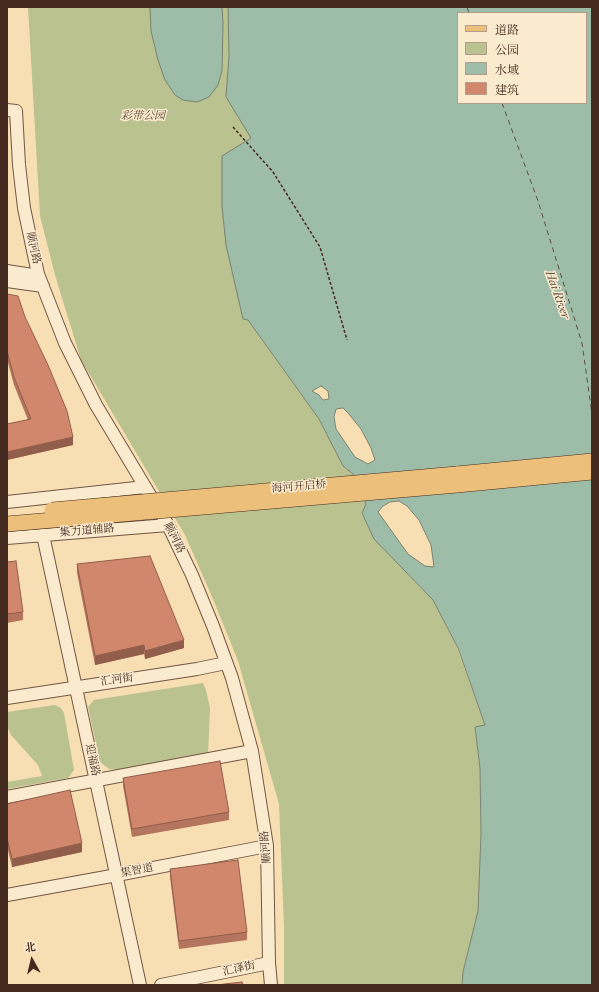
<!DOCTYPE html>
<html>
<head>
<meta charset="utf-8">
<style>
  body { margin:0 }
  #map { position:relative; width:599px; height:992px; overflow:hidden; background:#f8dfb3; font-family:"IM FELL French Canon","Noto Serif SC",serif }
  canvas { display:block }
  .frame { position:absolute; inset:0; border:8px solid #452a20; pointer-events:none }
  .legend { position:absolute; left:457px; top:12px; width:130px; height:92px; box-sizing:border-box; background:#faeace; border:1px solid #b29d88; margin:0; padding:5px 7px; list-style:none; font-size:12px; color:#452a20 }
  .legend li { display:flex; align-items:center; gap:8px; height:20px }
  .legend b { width:20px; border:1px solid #b29d88 }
  .north { position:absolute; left:12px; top:940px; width:40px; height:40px; -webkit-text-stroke:3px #faeace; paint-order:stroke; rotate:352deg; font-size:11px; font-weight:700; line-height:16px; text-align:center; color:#452a20 }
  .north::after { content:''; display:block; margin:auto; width:14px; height:18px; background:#452a20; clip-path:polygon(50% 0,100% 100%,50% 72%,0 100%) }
</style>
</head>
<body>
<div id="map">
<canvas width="599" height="992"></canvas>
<div class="frame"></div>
<ul class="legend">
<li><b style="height:5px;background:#ecc07a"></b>道路</li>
<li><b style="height:11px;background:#bac28f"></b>公园</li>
<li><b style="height:11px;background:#9ebda9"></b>水域</li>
<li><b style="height:11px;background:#d1876c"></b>建筑</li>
</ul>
<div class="north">北</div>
</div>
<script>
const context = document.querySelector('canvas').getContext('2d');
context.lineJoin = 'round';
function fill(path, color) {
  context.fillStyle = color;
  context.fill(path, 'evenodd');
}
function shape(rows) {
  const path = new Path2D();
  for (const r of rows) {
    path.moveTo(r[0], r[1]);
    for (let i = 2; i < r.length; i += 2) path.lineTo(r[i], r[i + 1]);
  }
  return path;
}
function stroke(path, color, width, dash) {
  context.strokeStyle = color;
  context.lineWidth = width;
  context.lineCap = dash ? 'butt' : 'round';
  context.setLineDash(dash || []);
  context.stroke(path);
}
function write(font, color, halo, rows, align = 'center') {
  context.font = font + ' "IM FELL French Canon","Noto Serif SC",serif';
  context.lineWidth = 3;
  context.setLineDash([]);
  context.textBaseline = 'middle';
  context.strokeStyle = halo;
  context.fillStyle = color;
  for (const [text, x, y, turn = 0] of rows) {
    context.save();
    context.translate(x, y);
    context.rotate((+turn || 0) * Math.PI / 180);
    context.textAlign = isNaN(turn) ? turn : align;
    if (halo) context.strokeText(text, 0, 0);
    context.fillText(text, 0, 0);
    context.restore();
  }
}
const green = shape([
  [28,7,250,7,275,105,243,319,248,320,319,419,343,466,353,474,366,504,374,539,433,600,456,645,485,725,475,727,480,768,481,834,478,911,463,972,462,985,284,985,284,926,279,804,238,661,213,599,185,535,81,360,55,275,40,216],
  [203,683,206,690,210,708,208,754,121,770,109,769,100,762,88,707,94,700],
  [55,705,61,708,64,713,74,770,68,778,7,789,7,782,42,776,38,765,11,735,7,726,7,712]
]);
const water = shape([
  [150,7,222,7,223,23,222,71,218,85,209,97,197,102,183,100,175,95,165,80,158,60,151,31,150,7],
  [228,7,592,7,592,985,462,985,463,972,478,911,481,834,480,768,475,727,485,725,458,648,433,600,374,539,362,513,366,504,353,474,343,466,319,419,248,320,243,319,226,245,222,206,222,156,251,138,226,97,229,56,228,7],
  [458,13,586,13,586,103,458,103,458,13],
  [321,386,328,391,329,399,323,400,319,395,312,391,321,386],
  [343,408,348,413,361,429,371,448,375,460,368,464,355,457,336,429,334,417,336,409,343,408],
  [399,501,407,506,419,520,431,545,434,567,425,566,408,554,378,512,383,506,390,502,399,501]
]);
const ferry = shape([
  [467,7,469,13],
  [502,103,538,201,582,343,592,414]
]);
const path = shape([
  [233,127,273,172,320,247,347,340]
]);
const minor = shape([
  [7,110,16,111,19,165,24,208,38,274,65,343,96,405,168,525,192,575,213,626,232,678,252,751,267,846,269,963,271,985],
  [7,271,32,275,38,274],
  [7,281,43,286],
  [7,502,145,487],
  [43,535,140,985],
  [7,538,168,525],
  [7,698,197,669,226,663],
  [7,797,252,751],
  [7,895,117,875,267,846],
  [161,985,269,963]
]);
const major = shape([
  [457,474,592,461],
  [457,485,592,472]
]);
const majorBridge = shape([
  [52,510,457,474],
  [7,524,457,485]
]);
const wall = shape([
  [7,294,25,317,73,445,7,460,7,424,28,420,14,385,7,359],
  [7,562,23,612,23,620,7,623],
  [77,564,184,648,145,659,144,654,95,665,77,573],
  [123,778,229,812,229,820,132,837,123,786],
  [7,804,82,852,12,867,7,846],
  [170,869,247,932,247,940,179,949,170,877]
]);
const shadedWall = shape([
  [73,437,73,445,7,460,7,452],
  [184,640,184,648,145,659,145,651],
  [144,645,144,654,95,665,95,656],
  [82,843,82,852,12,867,12,859]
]);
const building = shape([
  [7,294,18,296,25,317,48,365,67,411,73,437,7,452,7,424,31,419,14,377,7,351,7,294],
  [150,556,184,640,145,651,144,645,95,656,77,564,150,556],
  [16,561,23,612,7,614,7,562,16,561],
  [220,761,229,812,132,829,123,778,220,761],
  [70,790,82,843,12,859,7,838,7,804,70,790],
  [238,860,247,932,179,941,170,869,238,860],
  [242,982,243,985,216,985,242,982]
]);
const parkNames = [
  ["彩带公园",143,116]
];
const streetNames = [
  ["顺河路",33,248,77],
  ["海河开启桥",299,487,-5],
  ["集力道辅路",87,531,-5],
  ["顺河路",174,538,63],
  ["汇河街",117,680,-8],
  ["迎福路",92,760,78],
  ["顺河路",266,847,-95],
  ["集智道",137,871,-11],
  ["汇泽街",239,969,-12]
];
const waterNames = [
  ["Hai River",557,295,70]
];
fill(green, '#bac28f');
fill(water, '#9ebda9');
stroke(water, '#7a8272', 1);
stroke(ferry, '#5b4f42', 1, [5, 4]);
stroke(minor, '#725745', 14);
stroke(major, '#452a20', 16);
stroke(path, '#452a20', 1.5, [3, 2]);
stroke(minor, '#faeace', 12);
stroke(major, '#ecc07a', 15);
stroke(majorBridge, '#452a20', 16, []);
stroke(majorBridge, '#ecc07a', 15);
fill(wall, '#b4745d');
fill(shadedWall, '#925e4c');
fill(building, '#d1876c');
stroke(building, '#925e4c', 1);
write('italic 11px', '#5c4836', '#faeace', parkNames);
write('11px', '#452a20', '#faeace', streetNames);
write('italic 12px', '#5b4f42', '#faeace', waterNames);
</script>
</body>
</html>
